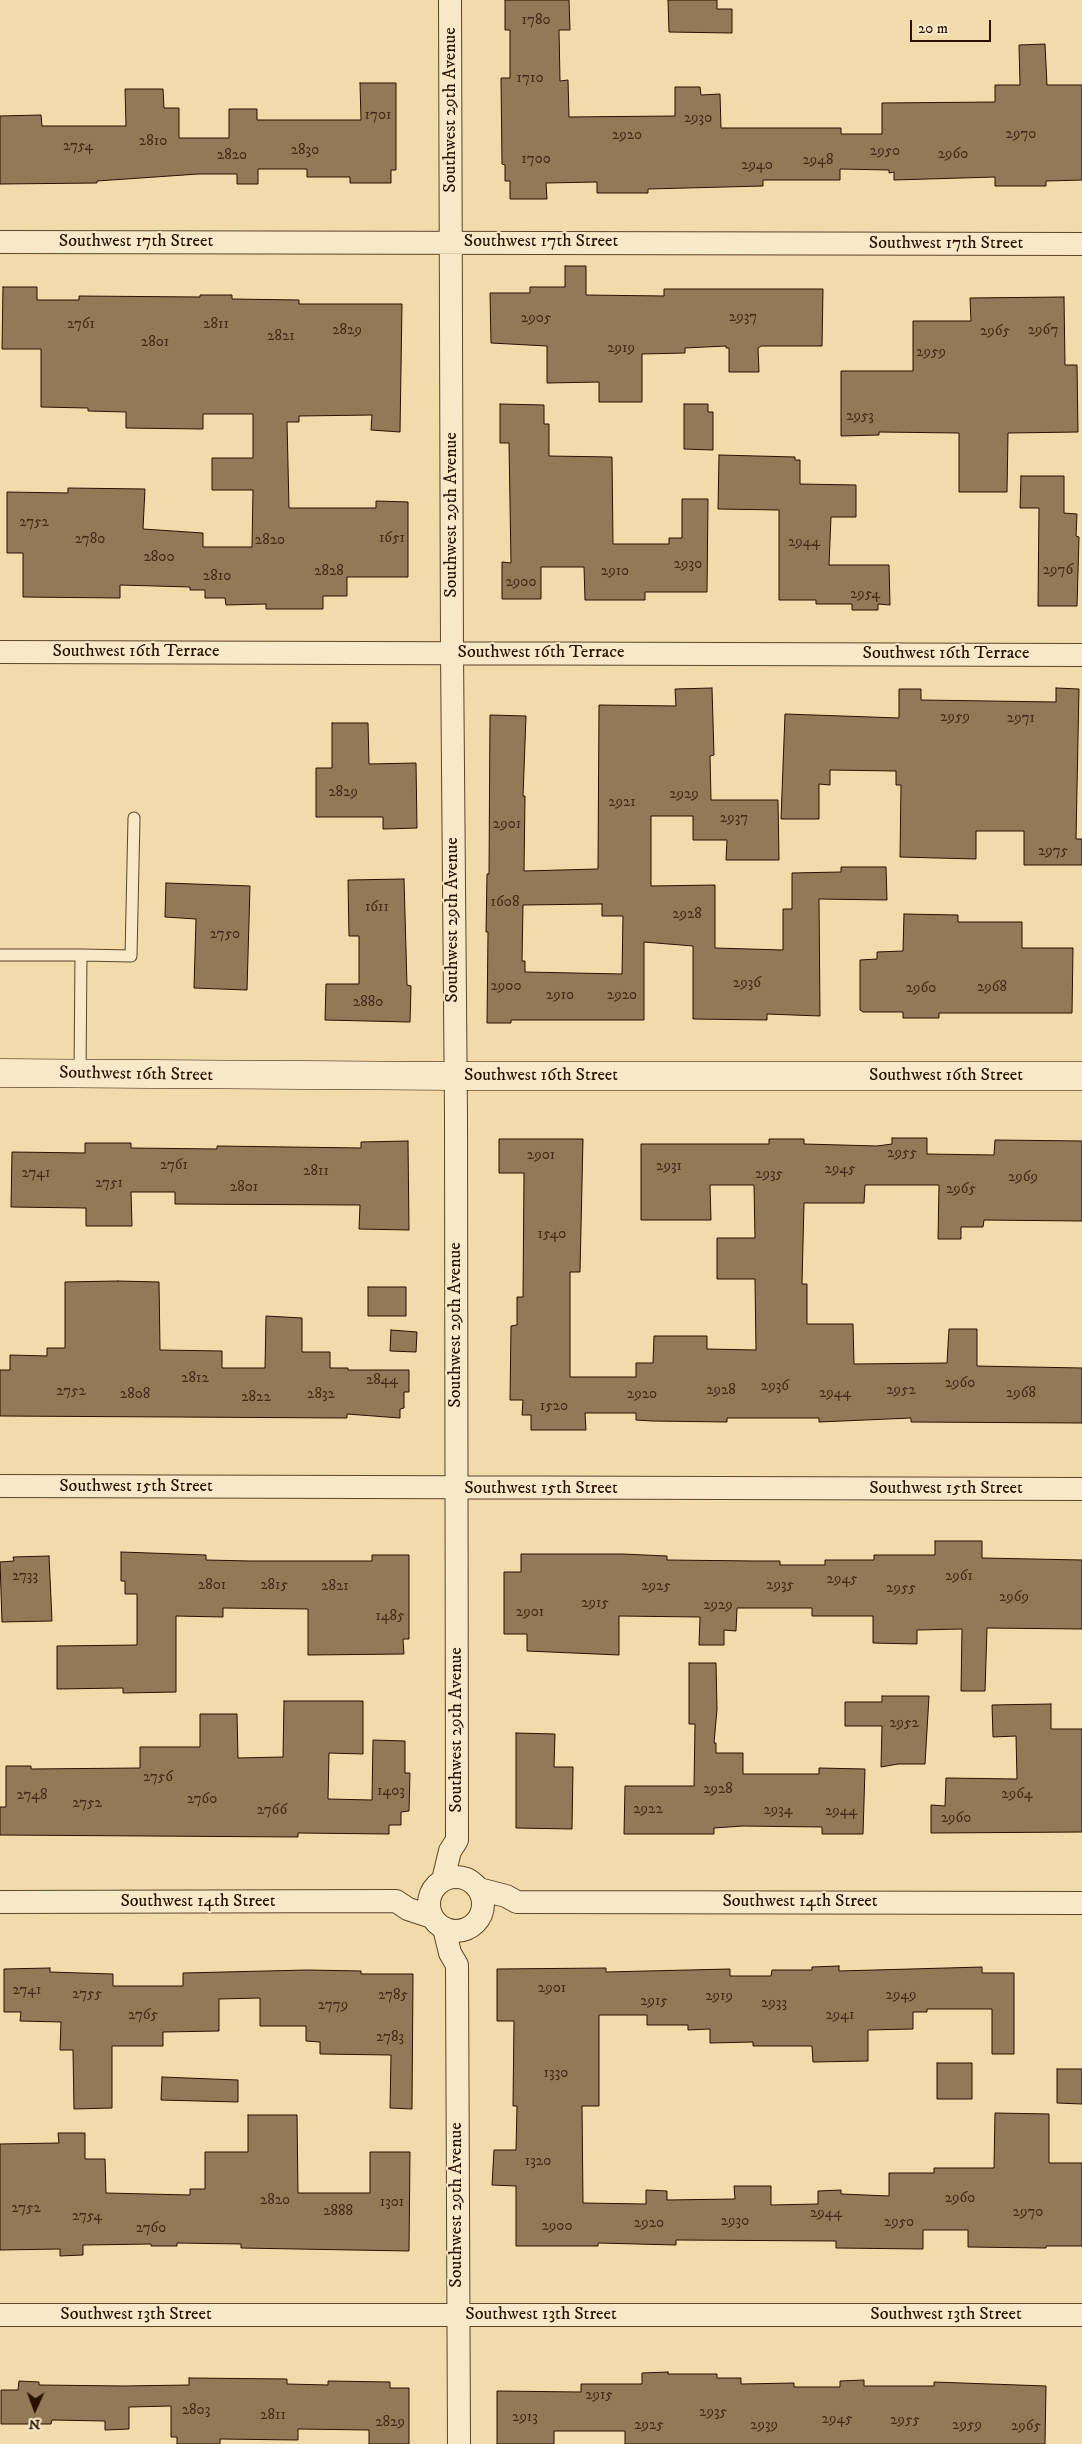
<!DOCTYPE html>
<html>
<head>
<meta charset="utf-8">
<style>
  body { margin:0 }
  #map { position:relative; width:1082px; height:2444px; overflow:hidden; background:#f2dbab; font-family:"IM FELL DW Pica",serif }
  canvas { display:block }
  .north { position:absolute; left:10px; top:2384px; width:50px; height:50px; -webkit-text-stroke:4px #f7e8c8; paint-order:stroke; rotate:182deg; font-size:14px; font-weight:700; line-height:20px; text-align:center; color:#291100 }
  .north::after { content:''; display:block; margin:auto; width:18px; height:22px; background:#291100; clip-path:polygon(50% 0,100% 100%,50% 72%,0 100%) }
  .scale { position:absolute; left:910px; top:20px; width:81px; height:22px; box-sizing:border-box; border:2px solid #291100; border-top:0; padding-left:6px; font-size:15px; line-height:18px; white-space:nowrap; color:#291100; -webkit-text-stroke:4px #f7e8c8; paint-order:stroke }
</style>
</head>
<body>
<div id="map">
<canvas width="1082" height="2444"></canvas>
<div class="north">N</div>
<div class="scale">20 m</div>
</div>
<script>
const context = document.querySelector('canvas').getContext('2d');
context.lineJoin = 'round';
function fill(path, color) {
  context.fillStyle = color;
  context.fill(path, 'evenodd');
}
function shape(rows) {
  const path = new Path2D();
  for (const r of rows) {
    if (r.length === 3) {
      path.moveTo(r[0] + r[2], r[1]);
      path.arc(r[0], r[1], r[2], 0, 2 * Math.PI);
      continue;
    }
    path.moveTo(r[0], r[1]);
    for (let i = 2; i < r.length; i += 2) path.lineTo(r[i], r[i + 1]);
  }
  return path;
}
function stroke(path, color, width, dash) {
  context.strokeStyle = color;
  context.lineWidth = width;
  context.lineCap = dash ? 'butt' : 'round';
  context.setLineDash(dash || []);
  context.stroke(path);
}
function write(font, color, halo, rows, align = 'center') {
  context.font = font + ' "IM FELL DW Pica",serif';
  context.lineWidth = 4;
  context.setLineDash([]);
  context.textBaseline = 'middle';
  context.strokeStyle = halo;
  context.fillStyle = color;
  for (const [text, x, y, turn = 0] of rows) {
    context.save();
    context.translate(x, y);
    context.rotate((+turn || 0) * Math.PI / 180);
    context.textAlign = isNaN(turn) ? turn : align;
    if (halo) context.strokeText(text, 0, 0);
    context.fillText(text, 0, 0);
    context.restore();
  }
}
const building = shape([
  [505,0,569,0,570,30,559,30,560,81,568,80,569,117,675,116,675,87,700,87,701,95,720,94,721,128,841,128,841,134,882,134,882,103,995,102,995,85,1020,85,1019,45,1045,44,1047,85,1082,85,1082,180,1046,181,1046,186,995,186,995,177,894,180,894,172,889,173,889,170,840,169,840,180,763,180,763,186,648,189,648,193,597,193,597,182,546,183,547,199,510,199,510,181,505,181,505,165,502,164,501,78,510,78,510,30,505,30,505,0],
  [668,0,717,0,717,9,732,9,732,33,669,32,668,0],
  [360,83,396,83,396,170,391,170,391,183,350,183,350,177,307,177,307,169,258,169,258,184,237,184,237,174,198,174,97,181,97,183,0,184,0,116,41,115,42,126,126,126,125,89,163,89,164,108,179,108,179,138,229,138,229,109,257,109,257,120,361,120,360,83],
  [565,266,586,266,586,295,664,296,664,289,823,289,822,346,761,346,758,348,759,372,729,372,729,348,726,348,726,346,685,348,685,353,642,354,642,402,599,402,599,382,547,383,547,346,491,343,490,293,530,293,530,287,565,287,565,266],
  [3,287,37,287,37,300,79,300,79,296,200,297,200,295,232,295,232,299,299,300,299,304,402,304,400,432,371,430,372,415,299,416,299,422,287,422,289,508,376,508,376,501,408,502,408,577,347,577,347,596,323,596,323,609,266,609,266,604,226,605,225,598,205,598,205,590,190,590,190,587,120,585,120,598,23,597,23,553,7,553,7,492,68,493,68,488,145,489,143,529,203,533,203,547,252,547,253,490,212,490,212,458,253,458,253,414,203,414,203,429,126,428,126,412,88,411,88,408,41,407,41,349,2,349,3,287],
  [1064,297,1065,365,1077,365,1078,432,1008,433,1007,492,959,492,959,433,879,432,879,435,841,436,841,371,913,371,913,321,971,321,970,298,1064,297],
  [500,404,544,405,544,424,549,424,549,456,612,457,613,544,669,544,669,538,682,538,682,499,708,499,707,592,645,592,645,600,585,600,584,567,541,567,541,599,502,599,502,562,511,563,509,443,500,443,500,404],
  [684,404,708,404,708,412,713,412,713,450,684,449,684,404],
  [719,455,795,457,795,460,800,460,800,484,856,485,856,517,831,517,829,565,889,565,890,605,878,604,878,610,852,610,852,604,816,604,816,600,779,600,779,510,718,509,719,455],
  [1021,476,1064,476,1064,513,1077,514,1076,536,1079,537,1077,606,1038,606,1039,508,1020,508,1021,476],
  [712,688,714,755,710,756,711,800,778,800,779,860,726,860,727,840,693,840,693,816,651,816,651,886,715,885,715,948,783,950,783,909,792,909,792,873,841,872,841,867,886,867,887,900,819,899,820,1016,767,1014,767,1020,693,1019,693,946,644,942,644,1020,511,1020,511,1023,487,1023,488,932,486,932,487,874,489,874,490,715,526,716,523,796,525,796,524,871,598,869,599,705,676,706,675,689,712,688],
  [602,904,602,916,623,916,622,974,525,972,525,961,522,961,523,905,602,904],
  [1056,688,1079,689,1076,839,1082,839,1082,865,1024,865,1024,831,976,831,976,859,900,857,901,785,896,785,896,771,830,770,830,785,819,784,819,819,781,819,785,714,899,718,899,689,921,689,921,700,1056,702,1056,688],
  [332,723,368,723,369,764,416,763,417,828,383,829,383,817,316,817,316,768,332,768,332,723],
  [404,879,407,985,411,986,410,1022,325,1020,326,984,359,984,359,936,349,936,348,880,404,879],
  [166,883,250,886,247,990,194,988,196,919,165,917,166,883],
  [904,914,958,915,958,922,1022,922,1022,948,1073,948,1072,1013,939,1013,939,1018,903,1018,903,1012,863,1012,860,1010,860,960,877,959,877,952,903,951,904,914],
  [892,1138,927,1138,927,1154,994,1155,995,1140,1082,1141,1082,1221,984,1220,983,1227,961,1227,961,1239,938,1239,939,1185,865,1185,864,1203,804,1203,802,1284,807,1284,807,1324,853,1324,854,1364,947,1363,949,1329,977,1329,977,1366,1082,1368,1082,1423,911,1422,911,1418,819,1422,819,1418,727,1418,727,1422,652,1421,636,1420,636,1413,585,1413,586,1430,531,1430,531,1415,522,1415,523,1400,510,1400,511,1326,517,1325,517,1297,523,1297,524,1173,499,1173,499,1139,583,1139,580,1272,570,1272,570,1377,636,1377,636,1363,653,1363,654,1336,707,1336,707,1349,756,1350,755,1279,717,1279,717,1238,755,1238,754,1185,710,1185,711,1220,641,1220,641,1144,769,1144,769,1139,804,1139,804,1144,877,1146,892,1144,892,1138],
  [408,1141,409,1230,359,1229,360,1205,175,1204,175,1192,131,1192,132,1226,86,1226,86,1208,11,1207,12,1152,85,1153,85,1143,131,1143,131,1148,217,1149,217,1146,361,1148,361,1142,408,1141],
  [118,1281,159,1282,160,1350,222,1351,222,1368,265,1368,266,1316,302,1318,302,1352,330,1352,330,1368,348,1368,348,1370,409,1370,409,1392,404,1392,404,1408,400,1409,400,1418,347,1414,347,1418,0,1416,0,1370,10,1370,10,1355,47,1356,47,1348,65,1348,65,1282,118,1281],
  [368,1287,406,1287,406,1316,368,1316,368,1287],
  [391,1330,417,1332,416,1352,390,1351,391,1330],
  [935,1541,982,1541,982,1558,1082,1560,1082,1629,987,1628,985,1691,961,1691,962,1629,917,1630,917,1644,873,1643,873,1616,812,1616,812,1608,737,1608,736,1631,724,1630,724,1645,699,1645,700,1617,619,1616,619,1655,527,1651,527,1634,504,1634,504,1572,521,1572,521,1554,623,1554,667,1556,667,1560,756,1561,780,1561,780,1565,825,1565,825,1560,874,1560,874,1555,935,1555,935,1541],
  [121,1552,206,1555,206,1560,250,1561,372,1561,372,1555,409,1555,409,1639,403,1639,404,1654,308,1655,308,1609,223,1608,223,1617,176,1616,176,1692,123,1693,123,1688,57,1689,57,1646,137,1645,137,1594,125,1594,125,1581,121,1581,121,1552],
  [49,1556,52,1621,2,1622,0,1562,14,1561,13,1557,49,1556],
  [689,1663,716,1663,717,1709,714,1743,716,1743,716,1753,743,1753,743,1774,819,1774,819,1768,865,1769,863,1834,822,1834,822,1827,743,1826,714,1828,714,1834,624,1834,625,1786,694,1786,695,1724,689,1724,689,1663],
  [882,1696,929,1696,925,1764,898,1764,881,1767,882,1726,845,1726,845,1702,882,1702,882,1696],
  [284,1701,363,1701,363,1754,329,1753,328,1799,372,1800,373,1740,405,1741,405,1773,410,1773,409,1811,401,1812,401,1825,389,1825,389,1834,298,1833,298,1837,0,1835,0,1807,6,1807,6,1766,31,1766,31,1769,140,1768,140,1747,200,1747,200,1714,237,1714,238,1758,283,1757,284,1701],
  [1051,1704,1051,1729,1082,1729,1082,1832,931,1833,931,1805,945,1806,946,1778,1017,1779,1016,1736,993,1737,992,1705,1051,1704],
  [516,1733,555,1734,554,1767,573,1767,572,1829,516,1828,516,1733],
  [839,1966,839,1971,982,1967,982,1973,1014,1973,1014,2054,992,2054,992,2009,927,2009,927,2012,913,2012,913,2029,868,2030,868,2061,813,2062,812,2046,753,2046,753,2042,710,2043,710,2029,688,2030,688,2025,647,2025,647,2015,599,2015,599,2106,582,2106,583,2203,646,2204,646,2190,667,2191,667,2200,735,2199,734,2186,771,2186,771,2205,818,2204,818,2191,841,2190,841,2194,889,2196,889,2173,934,2173,934,2168,994,2168,995,2113,1049,2114,1049,2163,1082,2163,1082,2246,1046,2246,1046,2248,968,2247,968,2230,923,2230,923,2249,836,2248,836,2241,676,2240,676,2245,598,2243,598,2246,516,2246,516,2186,492,2185,494,2150,516,2150,517,2106,513,2106,514,2021,497,2021,497,1969,606,1968,606,1972,730,1969,730,1976,771,1976,772,1970,812,1970,812,1967,839,1966],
  [50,1968,50,1972,113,1974,113,1986,183,1986,183,1973,307,1970,361,1971,361,1974,413,1974,412,2109,390,2108,391,2055,320,2054,320,2042,306,2041,306,2026,260,2026,260,1998,219,1999,219,2031,163,2032,163,2046,112,2046,112,2108,74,2109,73,2050,60,2050,61,2022,20,2021,21,2012,4,2012,4,1969,50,1968],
  [937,2063,972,2063,972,2099,937,2099,937,2063],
  [1057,2069,1082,2069,1082,2104,1057,2103,1057,2069],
  [162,2077,238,2080,238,2102,161,2100,162,2077],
  [248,2115,297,2115,298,2193,370,2193,370,2152,410,2152,409,2251,241,2248,241,2244,177,2243,177,2246,151,2246,151,2244,83,2245,83,2255,60,2256,60,2249,0,2250,0,2144,59,2143,58,2133,85,2133,85,2159,105,2159,106,2193,190,2195,190,2189,205,2189,205,2152,248,2152,248,2115],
  [668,2372,668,2374,717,2374,717,2378,741,2378,741,2384,794,2383,794,2387,840,2387,840,2381,864,2380,864,2386,934,2386,934,2382,1046,2386,1045,2444,625,2444,625,2431,554,2431,554,2444,497,2444,497,2391,581,2392,581,2384,642,2384,642,2373,668,2372],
  [189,2378,287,2379,287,2384,328,2385,328,2381,390,2382,390,2388,409,2388,409,2444,369,2444,369,2430,298,2429,298,2440,220,2439,220,2444,177,2444,177,2437,171,2437,171,2406,129,2407,129,2429,105,2430,105,2421,52,2420,51,2424,1,2424,1,2390,18,2390,19,2381,39,2382,39,2385,124,2386,189,2385,189,2378]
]);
const lane = shape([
  [0,955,81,955],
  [80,1074,81,955,131,956,134,818]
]);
const street = shape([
  [0,242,1082,244],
  [0,652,1082,655],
  [0,1486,1082,1489],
  [456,1904,27],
  [443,1880,450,1851,457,1840,456,1116,452,652,450,0],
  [479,1889,506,1896,517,1902,1082,1903],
  [0,1902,396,1901,408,1909,432,1917],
  [444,1928,450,1953,457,1965,459,2444],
  [0,2315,1082,2315]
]);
const secondary = shape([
  [0,1073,455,1076,1082,1076]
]);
const numberNames = [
  ["1780",536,21],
  ["1710",530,79],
  ["1701",378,116],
  ["2930",698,119],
  ["2970",1021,135],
  ["2920",627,136],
  ["2810",153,142],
  ["2754",78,147],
  ["2830",305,151],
  ["2950",885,152],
  ["2960",953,155],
  ["2820",232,156],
  ["1700",536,160],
  ["2948",818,161],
  ["2940",757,166],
  ["2937",743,318],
  ["2905",536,319],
  ["2761",81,325],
  ["2811",216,325],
  ["2829",347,331],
  ["2967",1043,331],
  ["2965",995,332],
  ["2821",281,337],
  ["2801",155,343],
  ["2919",621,349],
  ["2959",931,353],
  ["2953",860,417],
  ["2752",34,523],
  ["1651",392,539],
  ["2780",90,540],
  ["2820",270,541],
  ["2944",804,543],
  ["2800",159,558],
  ["2930",688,565],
  ["2976",1058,571],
  ["2828",329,572],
  ["2910",615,572],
  ["2810",217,577],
  ["2900",521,583],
  ["2954",865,595],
  ["2959",955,718],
  ["2971",1021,719],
  ["2829",343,793],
  ["2929",684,795],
  ["2921",622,803],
  ["2937",734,819],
  ["2901",507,825],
  ["2975",1053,852],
  ["1608",505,903],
  ["1611",377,908],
  ["2928",687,915],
  ["2750",225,935],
  ["2936",747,984],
  ["2900",506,987],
  ["2968",992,988],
  ["2960",921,989],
  ["2910",560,996],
  ["2920",622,996],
  ["2880",368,1003],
  ["2955",902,1154],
  ["2901",541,1156],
  ["2761",174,1166],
  ["2931",669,1167],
  ["2945",840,1170],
  ["2811",316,1172],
  ["2741",36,1174],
  ["2935",769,1175],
  ["2969",1023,1178],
  ["2751",109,1184],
  ["2801",244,1188],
  ["2965",961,1190],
  ["1540",552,1235],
  ["2812",195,1379],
  ["2844",382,1381],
  ["2960",960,1384],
  ["2936",775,1387],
  ["2928",721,1391],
  ["2952",901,1391],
  ["2752",71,1392],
  ["2944",835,1394],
  ["2968",1021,1394],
  ["2808",135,1395],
  ["2832",321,1395],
  ["2920",642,1395],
  ["2822",256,1398],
  ["1520",554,1407],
  ["2733",25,1577],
  ["2961",959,1577],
  ["2945",842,1580],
  ["2801",212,1586],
  ["2815",274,1586],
  ["2935",780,1586],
  ["2821",335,1587],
  ["2925",656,1587],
  ["2955",901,1589],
  ["2969",1014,1598],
  ["2915",595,1604],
  ["2929",718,1606],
  ["2901",530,1613],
  ["1485",390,1617],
  ["2952",904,1724],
  ["2756",158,1778],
  ["2928",718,1790],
  ["1403",391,1792],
  ["2964",1017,1795],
  ["2748",32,1796],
  ["2760",202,1800],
  ["2752",87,1804],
  ["2922",648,1810],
  ["2766",272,1811],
  ["2934",778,1811],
  ["2944",841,1812],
  ["2960",956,1819],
  ["2901",552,1989],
  ["2741",27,1991],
  ["2755",87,1995],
  ["2785",393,1996],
  ["2949",901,1996],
  ["2919",719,1997],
  ["2915",654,2002],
  ["2933",774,2004],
  ["2779",333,2006],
  ["2765",143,2016],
  ["2941",840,2016],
  ["2783",390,2038],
  ["1330",556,2074],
  ["1320",538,2162],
  ["2960",960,2199],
  ["2820",275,2201],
  ["1301",392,2203],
  ["2752",26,2209],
  ["2888",338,2212],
  ["2970",1028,2213],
  ["2944",826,2214],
  ["2754",87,2217],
  ["2930",735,2222],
  ["2950",899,2223],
  ["2920",649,2224],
  ["2900",557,2227],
  ["2760",151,2229],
  ["2915",599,2396],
  ["2803",196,2411],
  ["2935",713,2413],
  ["2811",273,2416],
  ["2913",525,2418],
  ["2945",837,2420],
  ["2955",905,2421],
  ["2829",390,2423],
  ["2925",649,2426],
  ["2939",764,2426],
  ["2959",967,2426],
  ["2965",1026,2427]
];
const streetNames = [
  ["Southwest 29th Avenue",451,110,-90],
  ["Southwest 17th Street",136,242],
  ["Southwest 17th Street",541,242],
  ["Southwest 17th Street",946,244],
  ["Southwest 29th Avenue",452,515,-90],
  ["Southwest 16th Terrace",136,652],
  ["Southwest 16th Terrace",541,653],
  ["Southwest 16th Terrace",946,654],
  ["Southwest 29th Avenue",453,920,-90],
  ["Southwest 16th Street",136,1075,1],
  ["Southwest 16th Street",541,1076],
  ["Southwest 16th Street",946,1076],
  ["Southwest 29th Avenue",456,1325,-90],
  ["Southwest 15th Street",136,1487],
  ["Southwest 15th Street",541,1489],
  ["Southwest 15th Street",946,1489],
  ["Southwest 29th Avenue",457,1730,-90],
  ["Southwest 14th Street",198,1902],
  ["Southwest 14th Street",800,1902],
  ["Southwest 29th Avenue",457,2205,-90],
  ["Southwest 13th Street",136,2315],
  ["Southwest 13th Street",541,2315],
  ["Southwest 13th Street",946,2315]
];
fill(building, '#927a59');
stroke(building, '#291100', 1);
stroke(lane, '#5b442b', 13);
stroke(street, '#5b442b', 24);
stroke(secondary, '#291100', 29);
stroke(lane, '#f7e8c8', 11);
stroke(street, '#f7e8c8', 22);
stroke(secondary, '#f7e8c8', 28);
write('15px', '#432b16', null, numberNames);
write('18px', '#291100', '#f7e8c8', streetNames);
</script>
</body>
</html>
